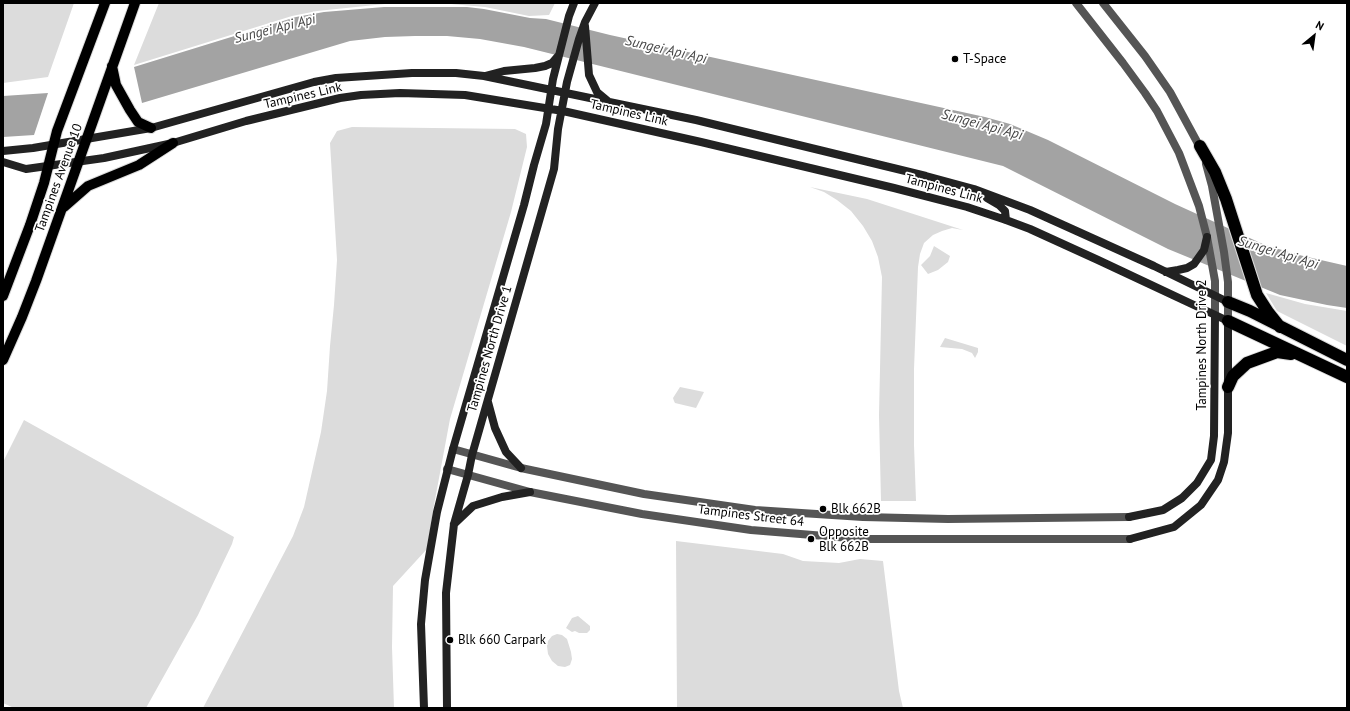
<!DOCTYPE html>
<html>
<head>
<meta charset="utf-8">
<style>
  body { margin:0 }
  #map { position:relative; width:1350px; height:711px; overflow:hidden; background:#fff; font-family:"PT Sans",sans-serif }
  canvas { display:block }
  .frame { position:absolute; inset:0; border:4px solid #000; pointer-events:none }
  .north { position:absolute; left:1294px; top:16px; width:40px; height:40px; -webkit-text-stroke:3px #fff; paint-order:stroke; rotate:29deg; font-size:11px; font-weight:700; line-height:16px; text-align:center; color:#000 }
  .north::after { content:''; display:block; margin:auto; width:14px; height:18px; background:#000; clip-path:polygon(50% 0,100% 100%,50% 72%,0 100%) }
</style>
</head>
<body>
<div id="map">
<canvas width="1350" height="711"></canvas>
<div class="frame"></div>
<div class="north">N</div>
</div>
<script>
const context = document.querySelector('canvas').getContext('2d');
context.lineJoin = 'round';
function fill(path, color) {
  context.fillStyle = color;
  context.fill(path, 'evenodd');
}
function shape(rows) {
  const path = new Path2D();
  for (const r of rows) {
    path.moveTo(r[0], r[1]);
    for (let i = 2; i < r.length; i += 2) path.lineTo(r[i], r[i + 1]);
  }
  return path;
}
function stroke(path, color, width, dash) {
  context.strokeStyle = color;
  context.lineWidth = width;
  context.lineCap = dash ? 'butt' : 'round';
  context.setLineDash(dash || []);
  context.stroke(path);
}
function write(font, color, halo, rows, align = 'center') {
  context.font = font + ' "PT Sans",sans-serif';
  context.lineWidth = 3.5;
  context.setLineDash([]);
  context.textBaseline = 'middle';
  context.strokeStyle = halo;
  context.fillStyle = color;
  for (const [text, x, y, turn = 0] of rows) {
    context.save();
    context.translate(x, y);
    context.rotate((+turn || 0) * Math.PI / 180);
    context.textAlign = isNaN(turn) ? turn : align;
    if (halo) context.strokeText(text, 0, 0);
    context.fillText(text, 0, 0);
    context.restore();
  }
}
const green = shape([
  [3,3,74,3,48,77,3,83],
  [159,3,555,3,549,15,529,16,485,7,451,4,385,4,317,11,292,16,134,65],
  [352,127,515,129,526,134,527,147,511,212,450,419,434,505,427,549,393,586,392,647,394,708,203,708,293,536,304,507,321,432,327,391,330,346,334,305,337,260,330,143,337,131],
  [810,187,867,199,963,230,952,228,942,231,933,235,924,243,920,254,918,267,914,369,914,445,916,501,881,501,879,415,882,277,878,257,872,241,863,226,851,211,837,200,824,192],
  [934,246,950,256,948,262,938,270,928,274,921,265,930,256],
  [1266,293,1305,304,1347,311,1347,346,1277,311],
  [945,338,978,348,978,352,975,358,972,353,962,349,940,347],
  [680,387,704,392,696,408,675,403,674,401,673,398],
  [24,420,234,537,232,544,198,615,146,708,14,708,3,703,3,462],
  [676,541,783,554,803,561,839,563,860,559,883,561,899,691,903,708,677,708],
  [578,616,590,626,590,630,587,633,579,633,575,631,572,632,566,628,572,618],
  [557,634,562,635,567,639,571,652,572,659,570,665,565,667,558,666,552,661,548,654,547,646,548,641,552,636]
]);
const water = shape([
  [384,7,467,7,484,9,530,18,546,19,610,35,985,117,1010,124,1048,140,1175,204,1265,245,1299,255,1347,266,1347,308,1327,305,1280,295,1168,249,1003,166,524,47,480,39,447,36,415,36,385,37,350,41,142,103,134,67,296,17,324,12],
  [48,93,34,135,3,137,3,96]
]);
const street = shape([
  [1076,3,1123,63,1145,93,1157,111,1179,153,1199,206,1207,237,1215,281,1215,315],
  [1103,3,1145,56,1170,92,1202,151],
  [1206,164,1212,186,1224,252,1228,282,1228,321],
  [453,449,521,468,644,494,755,510,863,517,948,519,1129,517],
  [447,469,530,492,642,514,751,530,862,539,1130,539]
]);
const secondary = shape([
  [585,26,589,75,597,92,609,102],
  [485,76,504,71,535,68,545,66,552,63,558,56],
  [3,151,33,148,151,128,314,82,336,78,412,73,456,73,484,76,696,120,926,176,974,189,1030,210,1154,266,1228,302],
  [3,162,26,169,104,158,173,143,246,121,340,98,361,95,400,93,465,95,563,111,701,142,894,188,967,207,1006,220,1030,229,1098,260,1228,321,1228,433,1224,462,1218,480,1201,505,1174,527,1130,539],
  [987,198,999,205,1005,211,1006,220],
  [1166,272,1178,270,1187,268,1194,264,1204,250,1207,237],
  [488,402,495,428,506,452,521,468],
  [1129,517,1163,510,1182,498,1197,483,1211,460,1214,436,1215,315],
  [454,524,473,506,502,497,530,492],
  [424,708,421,624,425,580,437,512,453,449,524,205,534,165,546,124,553,79,569,16,574,3],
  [447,708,446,593,454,524,468,475,472,455,554,169,558,129,567,82,579,39,585,22,595,3]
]);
const primary = shape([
  [112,66,116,85,130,110,138,122,151,128],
  [64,207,88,186,139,165,173,143],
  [3,296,30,225,44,183,57,131,105,3],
  [3,360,22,317,36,281,135,3]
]);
const highway = shape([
  [1200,146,1215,172,1226,199,1257,295,1268,312,1280,327],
  [1228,302,1250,311,1347,360],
  [1228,321,1347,377],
  [1228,387,1233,376,1247,363,1277,352,1291,354]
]);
const markers = [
  [955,59,4,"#000"],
  [823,509,4,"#000"],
  [811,539,4,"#000"],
  [450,640,4,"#000"]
];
const poiNames = [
  ["T-Space",963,59],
  ["Blk 662B",831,509],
  ["Opposite",819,532],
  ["Blk 662B",819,547],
  ["Blk 660 Carpark",458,640]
];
const streetNames = [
  ["Tampines Link",303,96,-13],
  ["Tampines Link",629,113,13],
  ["Tampines Avenue 10",59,178,-70],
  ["Tampines Link",944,189,15],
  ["Tampines North Drive 2",1202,345,-90],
  ["Tampines North Drive 1",490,349,-74],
  ["Tampines Street 64",751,516,7]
];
const waterNames = [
  ["Sungei Api Api",275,29,-14],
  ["Sungei Api Api",666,50,13],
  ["Sungei Api Api",982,125,15],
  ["Sungei Api Api",1278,253,17]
];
fill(green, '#dcdcdc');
fill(water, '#a3a3a3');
stroke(primary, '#dbdbdb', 12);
stroke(highway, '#dbdbdb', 14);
stroke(street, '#555', 8);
stroke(secondary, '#222', 8);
stroke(primary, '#000', 10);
stroke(highway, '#000', 12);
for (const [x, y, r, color] of markers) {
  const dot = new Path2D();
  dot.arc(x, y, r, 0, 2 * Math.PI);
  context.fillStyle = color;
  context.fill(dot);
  stroke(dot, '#fff', 1.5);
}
write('13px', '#000', '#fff', poiNames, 'left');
write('13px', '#000', '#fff', streetNames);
write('italic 14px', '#444', '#fff', waterNames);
</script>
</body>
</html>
